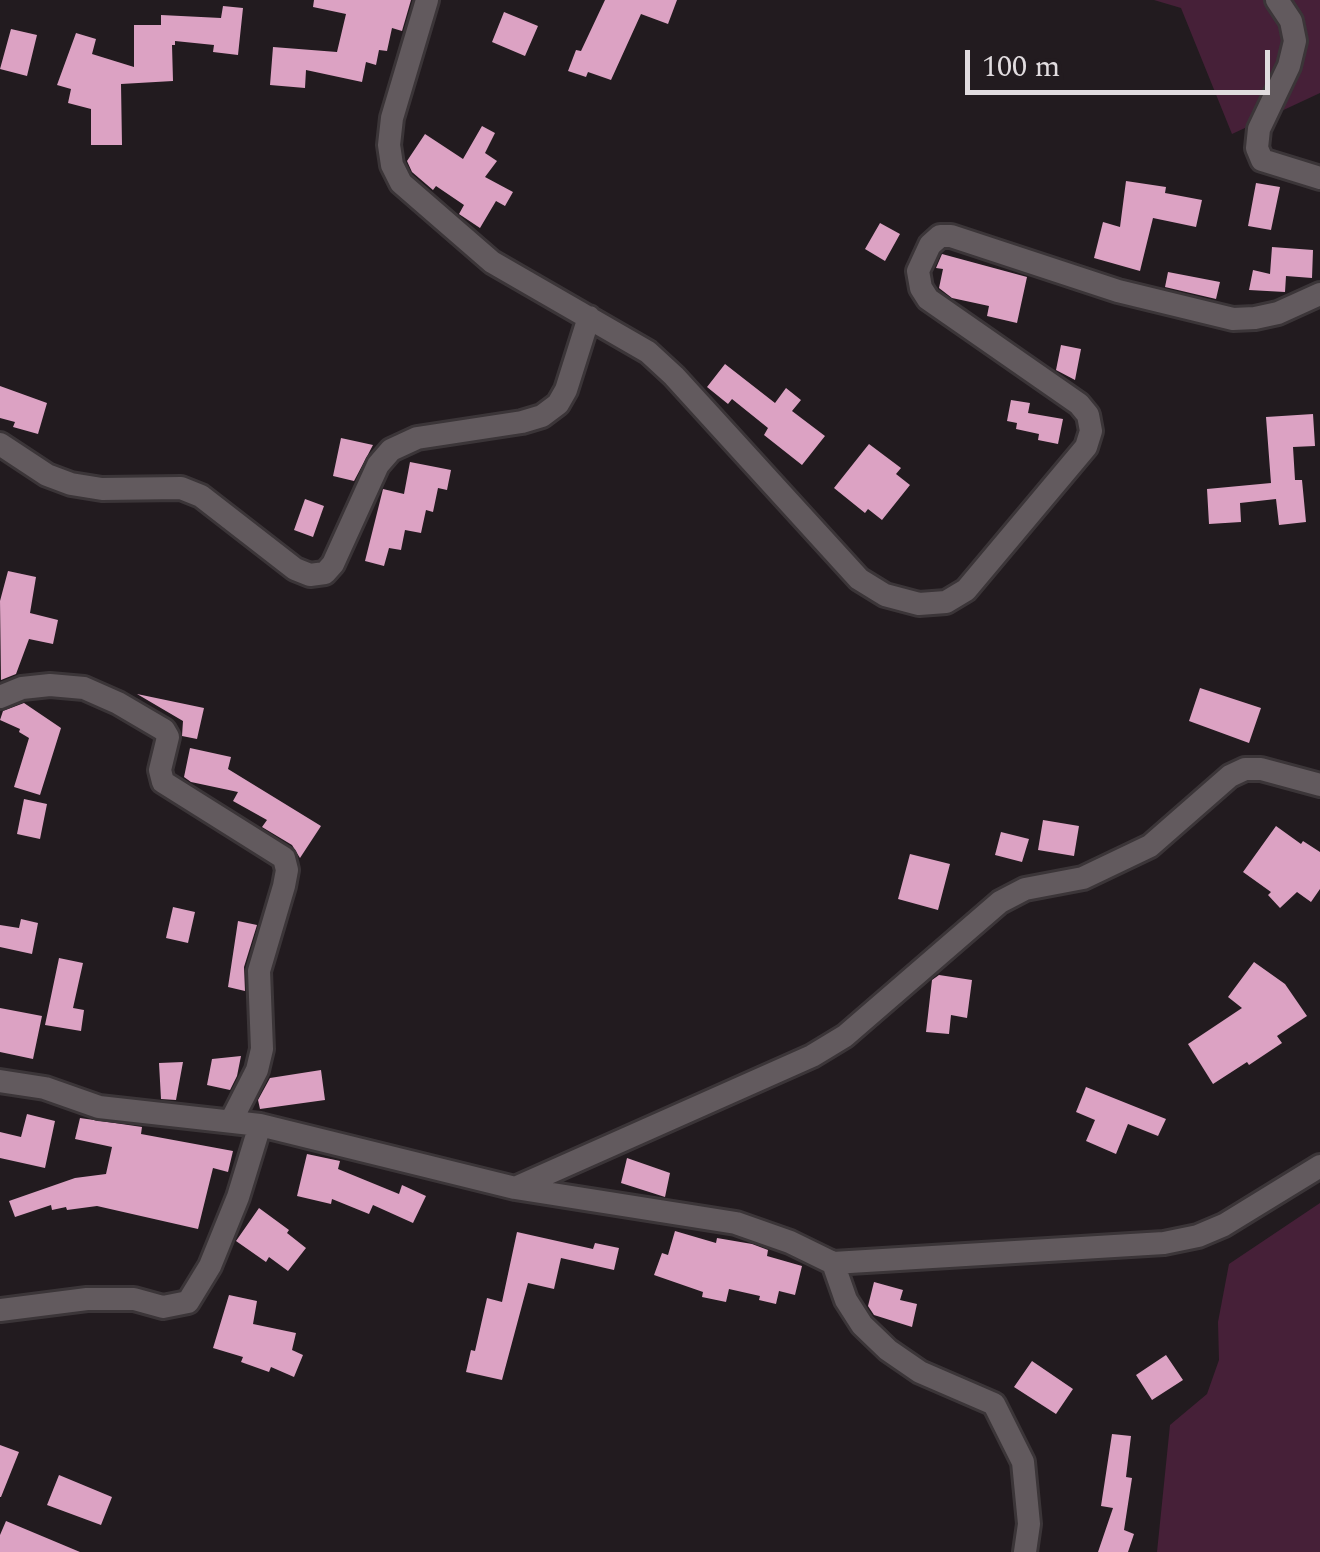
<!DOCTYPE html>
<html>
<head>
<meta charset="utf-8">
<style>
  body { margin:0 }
  #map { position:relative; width:1320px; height:1552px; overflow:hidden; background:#221b1f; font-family:Spectral,serif }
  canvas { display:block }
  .scale { position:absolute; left:965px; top:50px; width:305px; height:45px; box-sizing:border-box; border:5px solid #e1dcdf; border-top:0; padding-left:12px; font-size:30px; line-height:35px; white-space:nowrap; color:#e1dcdf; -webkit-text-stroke:8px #221b1f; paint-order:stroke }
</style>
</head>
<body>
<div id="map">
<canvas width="1320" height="1552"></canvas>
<div class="scale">100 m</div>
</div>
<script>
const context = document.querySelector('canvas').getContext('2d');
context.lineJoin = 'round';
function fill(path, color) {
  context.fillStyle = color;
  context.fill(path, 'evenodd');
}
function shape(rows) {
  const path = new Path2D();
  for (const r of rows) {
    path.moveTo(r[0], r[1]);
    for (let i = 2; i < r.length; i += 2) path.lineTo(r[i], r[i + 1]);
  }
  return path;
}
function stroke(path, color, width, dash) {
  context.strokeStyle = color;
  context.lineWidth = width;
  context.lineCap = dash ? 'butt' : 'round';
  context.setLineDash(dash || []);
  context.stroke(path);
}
const green = shape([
  [1154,0,1320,0,1320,93,1232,134,1181,8],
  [1320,1203,1320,1552,1157,1552,1170,1425,1207,1394,1219,1360,1218,1322,1229,1264]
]);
const building = shape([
  [314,0,411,0,402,31,392,28,387,51,379,50,376,65,366,62,362,82,306,70,305,88,270,85,273,47,337,52,346,14,313,7],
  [605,0,677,0,668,24,641,14,611,80,588,72,586,77,568,71,576,50,581,51],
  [223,6,243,8,238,55,213,52,214,45,175,41,175,45,172,45,173,81,121,84,122,145,91,145,91,109,68,103,71,89,57,85,76,33,96,39,92,54,134,67,134,25,161,25,161,15,221,18],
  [504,12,538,26,525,56,492,42],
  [11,29,37,35,27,76,0,69],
  [482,126,495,133,485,153,497,161,485,177,513,192,505,206,496,201,480,228,459,214,464,205,436,186,433,190,412,172,407,161,425,134,463,159],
  [1126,181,1166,187,1165,193,1202,200,1196,227,1153,218,1140,271,1094,258,1103,222,1120,227],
  [1256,183,1280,187,1271,230,1248,226],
  [880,223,900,234,885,261,865,249],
  [1272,247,1313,250,1312,278,1286,276,1285,292,1249,290,1253,270,1270,274],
  [942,254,1027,277,1017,323,987,316,989,306,952,298,939,288,943,269,936,268],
  [1168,272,1220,282,1216,299,1165,287],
  [1061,345,1081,349,1075,380,1056,370],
  [725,364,775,403,786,388,801,400,792,411,825,436,802,465,764,435,768,428,732,399,728,404,707,387],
  [0,386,47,403,38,434,13,427,15,422,0,418],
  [1011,400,1030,403,1028,413,1063,419,1058,444,1038,440,1039,434,1016,429,1017,423,1007,421],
  [1313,414,1315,446,1293,447,1295,480,1302,480,1306,522,1279,525,1276,499,1240,503,1241,522,1209,524,1207,489,1271,483,1266,417],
  [341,438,373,445,354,481,333,476],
  [869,444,901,468,896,474,910,485,882,520,868,509,865,513,834,488],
  [410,462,451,470,447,490,438,488,433,512,426,510,421,533,405,530,401,550,389,548,384,566,365,561,383,489,404,494],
  [305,499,324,506,313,537,294,530],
  [8,571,36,577,30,613,58,620,53,644,29,639,16,674,1,680,0,601],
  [1200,688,1261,708,1249,743,1189,721],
  [137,694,204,708,197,739,182,736,183,721],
  [24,703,61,728,40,795,14,787,29,738,19,732,20,729,0,720,3,711],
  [190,748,231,757,228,769,321,826,300,858,292,845,262,827,267,820,233,801,238,792,191,782,184,777],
  [24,799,47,804,40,839,17,834],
  [1043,820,1079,826,1074,856,1038,850],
  [1276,826,1301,844,1303,841,1320,852,1320,889,1311,902,1297,892,1280,908,1268,895,1271,892,1243,872],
  [1001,832,1029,839,1022,862,995,855],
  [910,854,950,864,938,910,898,899],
  [173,907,195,912,188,943,166,938],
  [21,919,38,923,32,954,0,947,0,925,19,928],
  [238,921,257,925,244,967,245,991,228,987],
  [59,958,83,963,73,1008,84,1010,81,1031,45,1025],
  [1254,962,1285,984,1307,1016,1277,1036,1282,1043,1249,1065,1247,1062,1213,1084,1188,1044,1242,1008,1228,997],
  [939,975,972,980,967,1018,951,1015,949,1034,926,1032,932,980],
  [0,1008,42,1016,33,1059,0,1052],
  [241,1056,237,1076,230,1090,207,1085,212,1059],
  [183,1062,176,1100,161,1099,159,1063],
  [321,1070,325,1100,260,1109,258,1100,270,1078],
  [1086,1087,1166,1119,1158,1136,1128,1124,1116,1154,1086,1141,1095,1120,1076,1112],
  [27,1114,55,1121,45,1168,0,1158,0,1132,21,1137],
  [80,1118,142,1127,141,1134,233,1151,228,1172,213,1168,198,1229,97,1206,67,1210,66,1207,52,1210,51,1205,15,1217,9,1201,75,1178,106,1174,112,1147,75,1139],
  [307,1154,340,1161,338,1169,399,1194,402,1185,426,1196,413,1223,373,1205,369,1214,332,1199,331,1204,297,1196],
  [627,1158,670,1173,665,1197,621,1183],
  [259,1208,289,1230,287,1233,306,1248,288,1271,269,1257,266,1262,236,1241],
  [675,1231,716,1243,717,1238,752,1244,768,1250,767,1256,802,1266,795,1295,779,1291,776,1304,759,1300,760,1296,729,1289,726,1302,702,1297,703,1292,654,1275,662,1253,668,1255],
  [517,1232,593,1249,595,1243,619,1248,614,1270,561,1258,554,1289,528,1283,502,1380,466,1372,471,1350,475,1351,487,1298,502,1302],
  [874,1282,903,1290,900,1300,917,1304,912,1327,874,1315,868,1306],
  [229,1295,257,1301,253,1324,296,1333,292,1350,303,1355,294,1377,271,1367,269,1372,241,1362,243,1357,213,1348],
  [1166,1355,1183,1380,1152,1400,1136,1375],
  [1032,1361,1073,1389,1056,1414,1014,1387],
  [1112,1434,1131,1436,1126,1477,1132,1478,1124,1530,1134,1534,1128,1552,1098,1552,1113,1508,1101,1506],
  [0,1445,19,1452,1,1497,0,1497],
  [59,1475,112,1497,101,1525,47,1505],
  [6,1521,80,1552,0,1552,0,1535]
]);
const minor = shape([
  [427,0,392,118,389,145,392,165,401,183,492,262,648,352,674,376,859,579,885,595,919,604,946,602,966,590,1086,447,1091,431,1088,415,1079,404,928,299,921,288,918,271,930,245,940,236,951,236,1118,291,1233,319,1255,318,1278,313,1320,294],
  [1277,0,1291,21,1295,41,1289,66,1259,129,1257,148,1262,160,1320,178],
  [0,444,47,475,71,484,102,489,181,488,201,496,295,569,310,575,325,573,333,564,378,465,391,450,417,438,522,422,542,416,558,404,566,390,589,317],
  [0,697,22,688,50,685,84,688,118,703,164,730,168,737,160,770,163,782,284,858,287,870,284,886,259,971,262,1049,257,1070,232,1119],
  [0,1081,45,1088,99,1107,260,1125,515,1188,736,1223,790,1242,833,1263,846,1300,862,1325,888,1350,920,1372,994,1404,1023,1462,1029,1524,1025,1552],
  [515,1188,812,1056,845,1036,1000,902,1025,889,1083,878,1150,846,1230,776,1245,769,1261,769,1320,785],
  [833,1263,1164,1243,1198,1236,1224,1225,1320,1166],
  [0,1310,87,1299,134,1299,163,1307,188,1302,210,1266,238,1197,260,1125]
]);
fill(green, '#462038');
fill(building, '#dca2c3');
stroke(minor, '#3b3538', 28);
stroke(minor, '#625a5e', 22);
</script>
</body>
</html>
